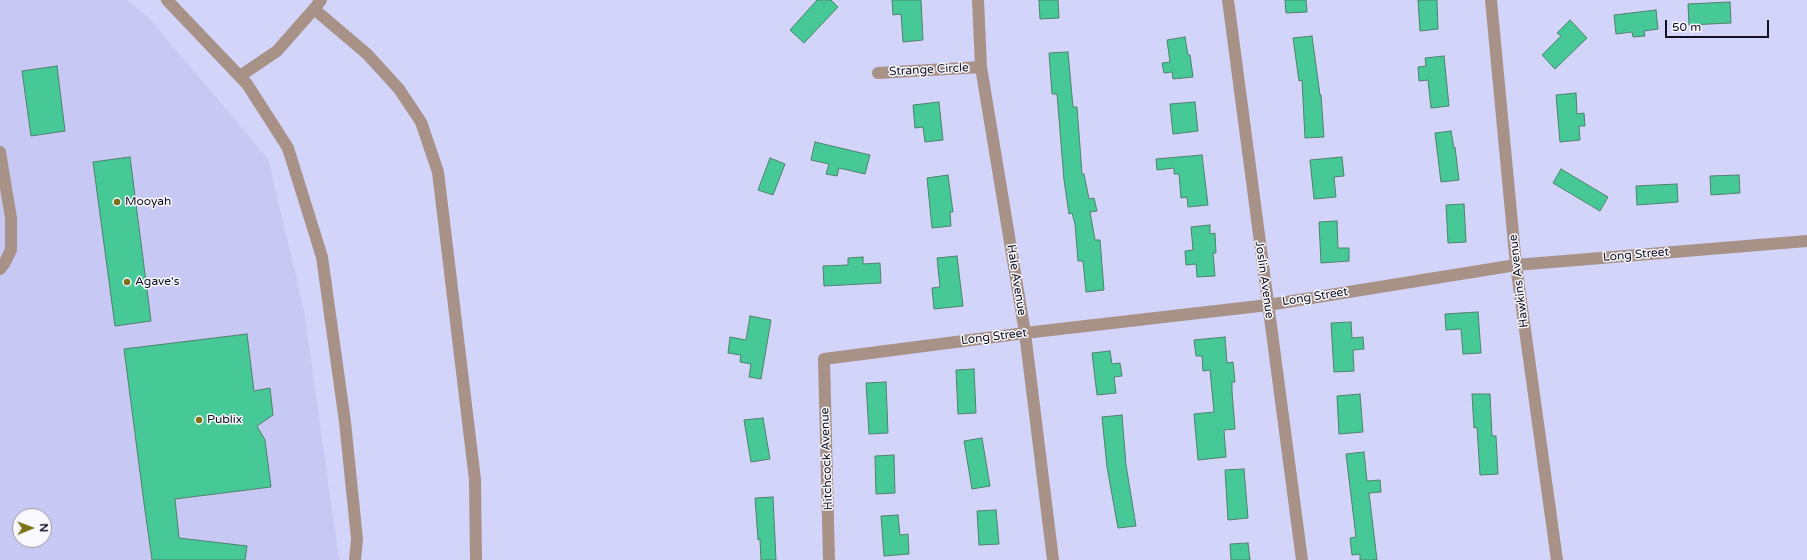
<!DOCTYPE html>
<html>
<head>
<meta charset="utf-8">
<style>
  body { margin:0 }
  #map { position:relative; width:1807px; height:560px; overflow:hidden; background:#d3d4fa; font-family:"Varela Round",sans-serif }
  canvas { display:block }
  .north { position:absolute; left:12px; top:508px; width:40px; height:40px; box-sizing:border-box; background:#f8f8fd; border:1px solid #9b9ba5; border-radius:50%; rotate:89deg; font-size:11px; font-weight:700; line-height:16px; text-align:center; color:#101020 }
  .north::after { content:''; display:block; margin:auto; width:14px; height:18px; background:#7a7214; clip-path:polygon(50% 0,100% 100%,50% 72%,0 100%) }
  .scale { position:absolute; left:1665px; top:20px; width:104px; height:18px; box-sizing:border-box; border:2px solid #101020; border-top:0; padding-left:5px; font-size:12px; line-height:14px; white-space:nowrap; color:#101020; -webkit-text-stroke:3px #f8f8fd; paint-order:stroke }
</style>
</head>
<body>
<div id="map">
<canvas width="1807" height="560"></canvas>
<div class="north">N</div>
<div class="scale">50 m</div>
</div>
<script>
const context = document.querySelector('canvas').getContext('2d');
context.lineJoin = 'round';
function fill(path, color) {
  context.fillStyle = color;
  context.fill(path, 'evenodd');
}
function shape(rows) {
  const path = new Path2D();
  for (const r of rows) {
    path.moveTo(r[0], r[1]);
    for (let i = 2; i < r.length; i += 2) path.lineTo(r[i], r[i + 1]);
  }
  return path;
}
function stroke(path, color, width, dash) {
  context.strokeStyle = color;
  context.lineWidth = width;
  context.lineCap = dash ? 'butt' : 'round';
  context.setLineDash(dash || []);
  context.stroke(path);
}
function write(font, color, halo, rows, align = 'center') {
  context.font = font + ' "Varela Round",sans-serif';
  context.lineWidth = 3;
  context.setLineDash([]);
  context.textBaseline = 'middle';
  context.strokeStyle = halo;
  context.fillStyle = color;
  for (const [text, x, y, turn = 0] of rows) {
    context.save();
    context.translate(x, y);
    context.rotate((+turn || 0) * Math.PI / 180);
    context.textAlign = isNaN(turn) ? turn : align;
    if (halo) context.strokeText(text, 0, 0);
    context.fillText(text, 0, 0);
    context.restore();
  }
}
const built = shape([
  [0,0,127,0,148,17,268,159,304,310,339,560,0,560],
  [20,516,44,516,44,540,20,540]
]);
const building = shape([
  [817,0,831,0,838,7,804,43,790,30,817,0],
  [892,0,921,0,923,40,903,42,901,14,893,15,892,0],
  [1039,0,1058,0,1059,18,1040,19,1039,0],
  [1285,0,1306,0,1307,12,1286,13,1285,0],
  [1418,0,1437,0,1438,29,1420,31,1418,0],
  [1730,2,1731,23,1689,25,1688,4,1730,2],
  [1656,10,1658,29,1644,31,1645,36,1633,37,1632,32,1616,34,1614,15,1656,10],
  [1570,20,1587,38,1555,69,1542,55,1561,36,1557,33,1570,20],
  [1312,36,1320,95,1321,95,1324,137,1305,138,1302,80,1299,81,1293,38,1312,36],
  [1185,37,1188,55,1190,55,1193,77,1173,79,1172,72,1164,73,1162,63,1170,62,1167,40,1185,37],
  [1068,52,1073,107,1077,107,1082,174,1084,174,1089,199,1094,198,1097,211,1090,212,1095,240,1100,240,1104,290,1086,292,1083,261,1078,261,1075,224,1072,213,1069,214,1064,180,1057,94,1052,94,1049,53,1068,52],
  [1444,56,1449,106,1431,108,1428,80,1419,81,1418,67,1426,66,1425,58,1444,56],
  [57,66,65,131,31,136,22,71,57,66],
  [1576,93,1577,114,1584,113,1585,126,1579,126,1580,140,1560,142,1556,95,1576,93],
  [939,102,943,140,925,142,923,127,915,128,913,105,939,102],
  [1195,102,1198,131,1173,134,1170,104,1195,102],
  [1451,131,1454,148,1455,147,1459,180,1441,182,1435,133,1451,131],
  [815,142,870,155,865,174,839,168,837,176,826,174,829,164,811,160,815,142],
  [1202,155,1208,205,1188,207,1187,197,1181,198,1179,174,1174,174,1174,168,1157,170,1156,159,1202,155],
  [130,157,151,321,115,326,93,162,130,157],
  [1342,157,1344,176,1334,177,1336,197,1314,199,1310,160,1342,157],
  [770,158,785,164,773,195,758,190,770,158],
  [1561,169,1608,197,1600,211,1553,183,1561,169],
  [948,175,953,212,950,212,951,226,932,228,927,178,948,175],
  [1739,175,1740,193,1711,195,1710,176,1739,175],
  [1677,184,1678,202,1637,205,1636,186,1677,184],
  [1464,204,1466,242,1448,243,1446,205,1464,204],
  [1337,221,1338,248,1349,248,1349,261,1321,263,1319,222,1337,221],
  [1210,225,1210,234,1215,233,1216,253,1213,253,1215,276,1197,277,1196,264,1186,265,1185,251,1193,250,1191,227,1210,225],
  [957,256,963,306,934,309,932,288,940,287,937,258,957,256],
  [863,257,863,264,880,263,881,283,824,286,823,266,848,265,848,258,863,257],
  [1478,312,1481,353,1463,354,1461,329,1446,330,1445,314,1478,312],
  [750,316,771,320,761,379,749,377,751,364,740,362,741,355,728,353,730,337,746,340,750,316],
  [1351,322,1352,338,1363,337,1364,349,1353,350,1354,371,1334,372,1331,323,1351,322],
  [247,334,254,391,270,388,273,415,257,426,265,440,271,487,175,499,179,538,247,546,245,560,152,560,144,503,124,349,247,334],
  [1225,337,1227,363,1233,362,1235,382,1232,382,1232,391,1235,429,1224,430,1226,457,1198,460,1194,414,1214,412,1210,370,1203,371,1202,356,1196,356,1194,340,1225,337],
  [1110,351,1112,364,1120,363,1122,376,1114,377,1116,393,1097,395,1092,353,1110,351],
  [974,369,976,413,958,414,956,370,974,369],
  [886,382,888,433,869,434,866,383,886,382],
  [1360,394,1363,432,1339,434,1337,396,1360,394],
  [1472,394,1490,394,1492,436,1496,436,1498,474,1480,475,1477,427,1474,428,1472,394],
  [1122,415,1126,465,1136,526,1118,528,1107,467,1102,417,1122,415],
  [763,418,770,459,751,462,744,420,763,418],
  [982,438,990,486,972,489,964,441,982,438],
  [1364,452,1367,481,1380,480,1381,492,1369,493,1377,560,1360,560,1360,554,1352,555,1350,538,1356,537,1346,454,1364,452],
  [894,455,895,493,876,494,875,456,894,455],
  [1244,469,1248,518,1228,520,1225,470,1244,469],
  [773,497,776,560,761,560,760,539,758,540,755,498,773,497],
  [996,510,999,544,979,545,977,511,996,510],
  [898,515,900,535,908,534,909,554,884,556,881,516,898,515],
  [1248,543,1250,560,1231,560,1230,544,1248,543]
]);
const minor = shape([
  [167,0,247,84,288,148,322,257,345,422,357,539,355,560],
  [978,0,981,67,1025,333,1053,560],
  [1228,0,1302,560],
  [1491,0,1516,265,1557,560],
  [314,9,367,54,399,89,421,122,438,172,475,480,476,560],
  [878,73,981,67],
  [240,76,277,51,314,9,321,0],
  [0,152,11,218,11,250,4,264,0,269],
  [829,560,824,359,1025,333,1268,305,1516,265,1807,241]
]);
const markers = [
  [117,202,4,"#7a7214"],
  [127,282,4,"#7a7214"],
  [199,420,4,"#7a7214"]
];
const streetNames = [
  ["Strange Circle",929,70,-3],
  ["Long Street",1636,255,-5],
  ["Hale Avenue",1016,280,81],
  ["Joslin Avenue",1264,280,82],
  ["Hawkins Avenue",1519,281,-97],
  ["Long Street",1315,297,-9],
  ["Long Street",994,337,-7],
  ["Hitchcock Avenue",827,459,-92]
];
const poiNames = [
  ["Mooyah",125,202],
  ["Agave's",135,282],
  ["Publix",207,420]
];
fill(built, '#c7c8f4');
fill(building, '#47c897');
stroke(building, '#4f826c', 1);
stroke(minor, '#a89288', 12);
for (const [x, y, r, color] of markers) {
  const dot = new Path2D();
  dot.arc(x, y, r, 0, 2 * Math.PI);
  context.fillStyle = color;
  context.fill(dot);
  stroke(dot, '#f8f8fd', 1.5);
}
write('12px', '#101020', '#f8f8fd', streetNames);
write('12px', '#101020', '#f8f8fd', poiNames, 'left');
</script>
</body>
</html>
